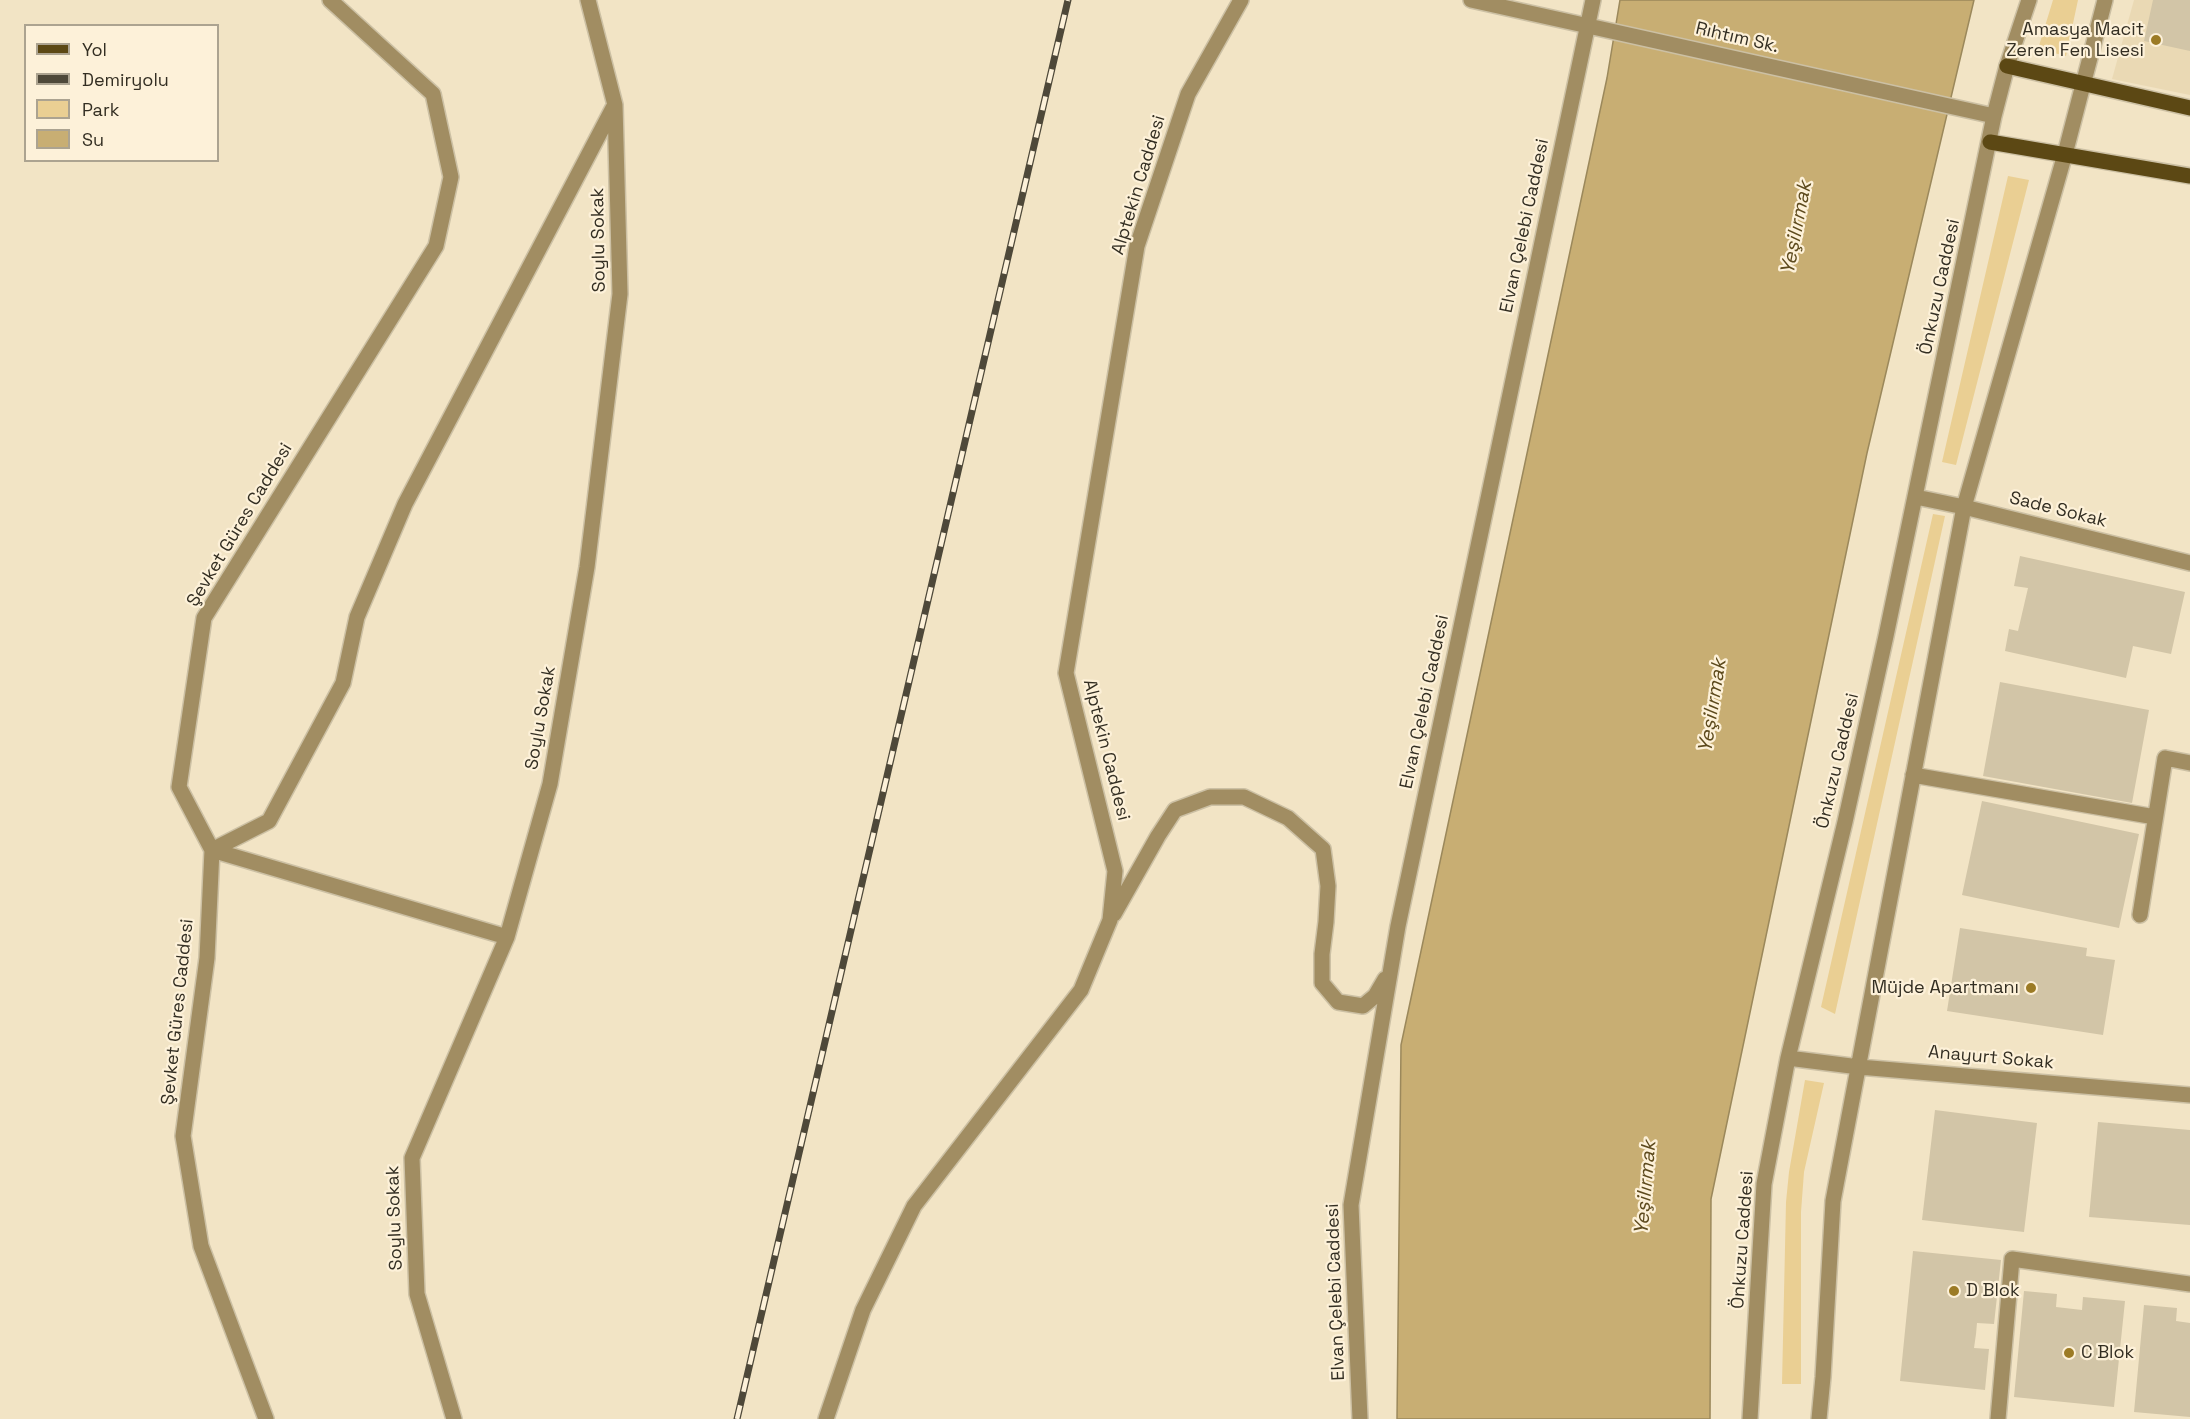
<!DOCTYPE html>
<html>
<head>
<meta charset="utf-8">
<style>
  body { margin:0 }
  #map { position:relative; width:2190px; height:1419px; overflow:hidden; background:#f2e4c5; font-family:"Space Grotesk",sans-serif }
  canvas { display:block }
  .legend { position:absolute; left:24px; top:24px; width:195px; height:138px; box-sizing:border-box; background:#fdf1d9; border:2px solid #aca390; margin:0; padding:8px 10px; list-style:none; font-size:18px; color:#332e22 }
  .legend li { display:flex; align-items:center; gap:12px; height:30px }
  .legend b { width:30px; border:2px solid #aca390 }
</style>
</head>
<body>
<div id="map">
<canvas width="2190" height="1419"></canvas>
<ul class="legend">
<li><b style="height:8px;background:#5c4814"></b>Yol</li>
<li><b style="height:8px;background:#4e4839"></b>Demiryolu</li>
<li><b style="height:16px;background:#eacf93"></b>Park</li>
<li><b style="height:16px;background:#c8ae73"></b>Su</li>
</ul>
</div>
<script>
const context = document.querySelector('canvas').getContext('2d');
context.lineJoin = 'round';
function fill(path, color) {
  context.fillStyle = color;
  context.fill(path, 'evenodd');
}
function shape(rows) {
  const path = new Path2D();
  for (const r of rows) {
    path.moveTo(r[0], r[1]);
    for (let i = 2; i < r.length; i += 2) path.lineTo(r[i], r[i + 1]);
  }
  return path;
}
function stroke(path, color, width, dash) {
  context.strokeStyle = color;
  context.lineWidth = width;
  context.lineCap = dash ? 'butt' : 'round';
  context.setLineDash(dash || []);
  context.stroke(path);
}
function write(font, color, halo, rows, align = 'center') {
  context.font = font + ' "Space Grotesk",sans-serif';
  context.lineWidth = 4.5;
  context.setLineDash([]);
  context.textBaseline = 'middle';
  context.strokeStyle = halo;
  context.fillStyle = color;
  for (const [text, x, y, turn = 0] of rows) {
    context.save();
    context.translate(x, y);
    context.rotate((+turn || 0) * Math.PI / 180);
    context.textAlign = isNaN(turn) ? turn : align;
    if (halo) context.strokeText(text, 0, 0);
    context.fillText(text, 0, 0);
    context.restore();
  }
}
const built = shape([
  [2134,0,2190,0,2190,95,2112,79]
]);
const green = shape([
  [2053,0,2078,0,2066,56,2038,49],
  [2008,176,2029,180,1956,465,1942,462],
  [1933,514,1945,516,1835,1014,1821,1007],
  [1805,1080,1824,1083,1804,1172,1801,1212,1801,1384,1782,1384,1786,1202,1789,1172]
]);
const water = shape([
  [1620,0,1974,0,1867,453,1711,1199,1710,1419,1397,1419,1401,1045,1607,78,1620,0]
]);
const building = shape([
  [2153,0,2190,0,2190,51,2144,41],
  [2020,556,2185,592,2171,654,2133,646,2126,678,2005,651,2009,629,2018,631,2028,588,2014,586],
  [2000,682,2149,710,2132,803,1983,776],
  [1982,801,2139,834,2119,928,1962,895],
  [1960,928,2087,948,2086,956,2115,960,2103,1035,1947,1011],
  [1935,1110,2037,1123,2024,1232,1922,1220],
  [2098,1122,2190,1130,2190,1225,2089,1217],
  [1913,1251,2001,1260,1994,1324,1977,1323,1976,1334,1974,1348,1989,1349,1985,1390,1900,1381],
  [2024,1291,2057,1294,2056,1307,2082,1310,2083,1297,2125,1301,2114,1407,2014,1397],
  [2144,1305,2177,1308,2176,1321,2190,1323,2190,1417,2134,1412]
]);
const minor = shape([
  [1471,0,1994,116],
  [1916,497,1964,507,2190,563],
  [1913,775,2155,817],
  [212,850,269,821,343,683,357,617,405,504,613,108],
  [212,850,507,937],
  [1114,914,1158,836,1175,810,1210,797,1244,797,1288,818,1323,849,1328,886,1326,922,1322,954,1322,983,1338,1002,1363,1006,1375,996,1385,979],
  [2140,915,2165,758,2190,763],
  [1788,1058,1859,1067,2190,1095],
  [266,1419,201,1246,183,1136,207,958,212,850,179,787,204,618,436,246,451,177,433,94,330,0],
  [454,1419,417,1294,412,1158,507,937,550,784,587,567,620,294,615,105,588,0],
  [826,1419,863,1310,914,1206,1081,990,1110,920,1115,871,1066,673,1137,246,1188,94,1241,0],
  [1360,1419,1351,1205,1398,926,1593,0],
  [1750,1419,1764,1184,1788,1058,1845,822,1886,636,1994,116,2007,66,2029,0],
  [1819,1419,1823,1377,1833,1201,1964,507,2065,154,2105,0],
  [1998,1419,2012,1259,2190,1284]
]);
const major = shape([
  [2007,66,2190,108],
  [1990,142,2190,176]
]);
const rail = shape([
  [737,1419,1068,0]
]);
const markers = [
  [2156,40,6,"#9c7b25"],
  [2031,988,6,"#9c7b25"],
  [1954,1291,6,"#9c7b25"],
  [2069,1353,6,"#9c7b25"]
];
const poiNames = [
  ["Amasya Macit",2144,30],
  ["Zeren Fen Lisesi",2144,51],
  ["Müjde Apartmanı",2019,988],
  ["D Blok",1966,1291,"left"],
  ["C Blok",2081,1353,"left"]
];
const streetNames = [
  ["Rıhtım Sk.",1737,38,13],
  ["Alptekin Caddesi",1139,185,-73],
  ["Elvan Çelebi Caddesi",1525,226,-78],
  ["Soylu Sokak",599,240,-91],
  ["Önkuzu Caddesi",1940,287,-78],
  ["Sade Sokak",2058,510,14],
  ["Şevket Güres Caddesi",240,525,-59],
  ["Elvan Çelebi Caddesi",1425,702,-78],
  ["Soylu Sokak",541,718,-80],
  ["Alptekin Caddesi",1106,750,76],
  ["Önkuzu Caddesi",1838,761,-77],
  ["Şevket Güres Caddesi",178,1012,-84],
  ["Anayurt Sokak",1991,1058,5],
  ["Soylu Sokak",395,1218,-92],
  ["Önkuzu Caddesi",1743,1240,-86],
  ["Elvan Çelebi Caddesi",1336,1292,-92]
];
const waterNames = [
  ["Yeşilırmak",1797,228,-79],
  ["Yeşilırmak",1713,706,-81],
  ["Yeşilırmak",1646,1188,-85]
];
fill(built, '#ead9b4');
fill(green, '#eacf93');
fill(water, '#c8ae73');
stroke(water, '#9b885b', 1.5);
fill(building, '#d2c5a7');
stroke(minor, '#ccc0a4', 18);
stroke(major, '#ccc0a4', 18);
stroke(minor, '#a18d62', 15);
stroke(major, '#5c4814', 15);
stroke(rail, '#4e4839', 7);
stroke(rail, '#fdf1d9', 4.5, [14]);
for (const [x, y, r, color] of markers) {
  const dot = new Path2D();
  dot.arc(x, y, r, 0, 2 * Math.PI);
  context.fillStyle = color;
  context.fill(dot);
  stroke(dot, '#fdf1d9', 2);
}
write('18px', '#332e22', '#fdf1d9', poiNames, 'right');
write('18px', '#332e22', '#fdf1d9', streetNames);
write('italic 20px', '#5d4a1d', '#fdf1d9', waterNames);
</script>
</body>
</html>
